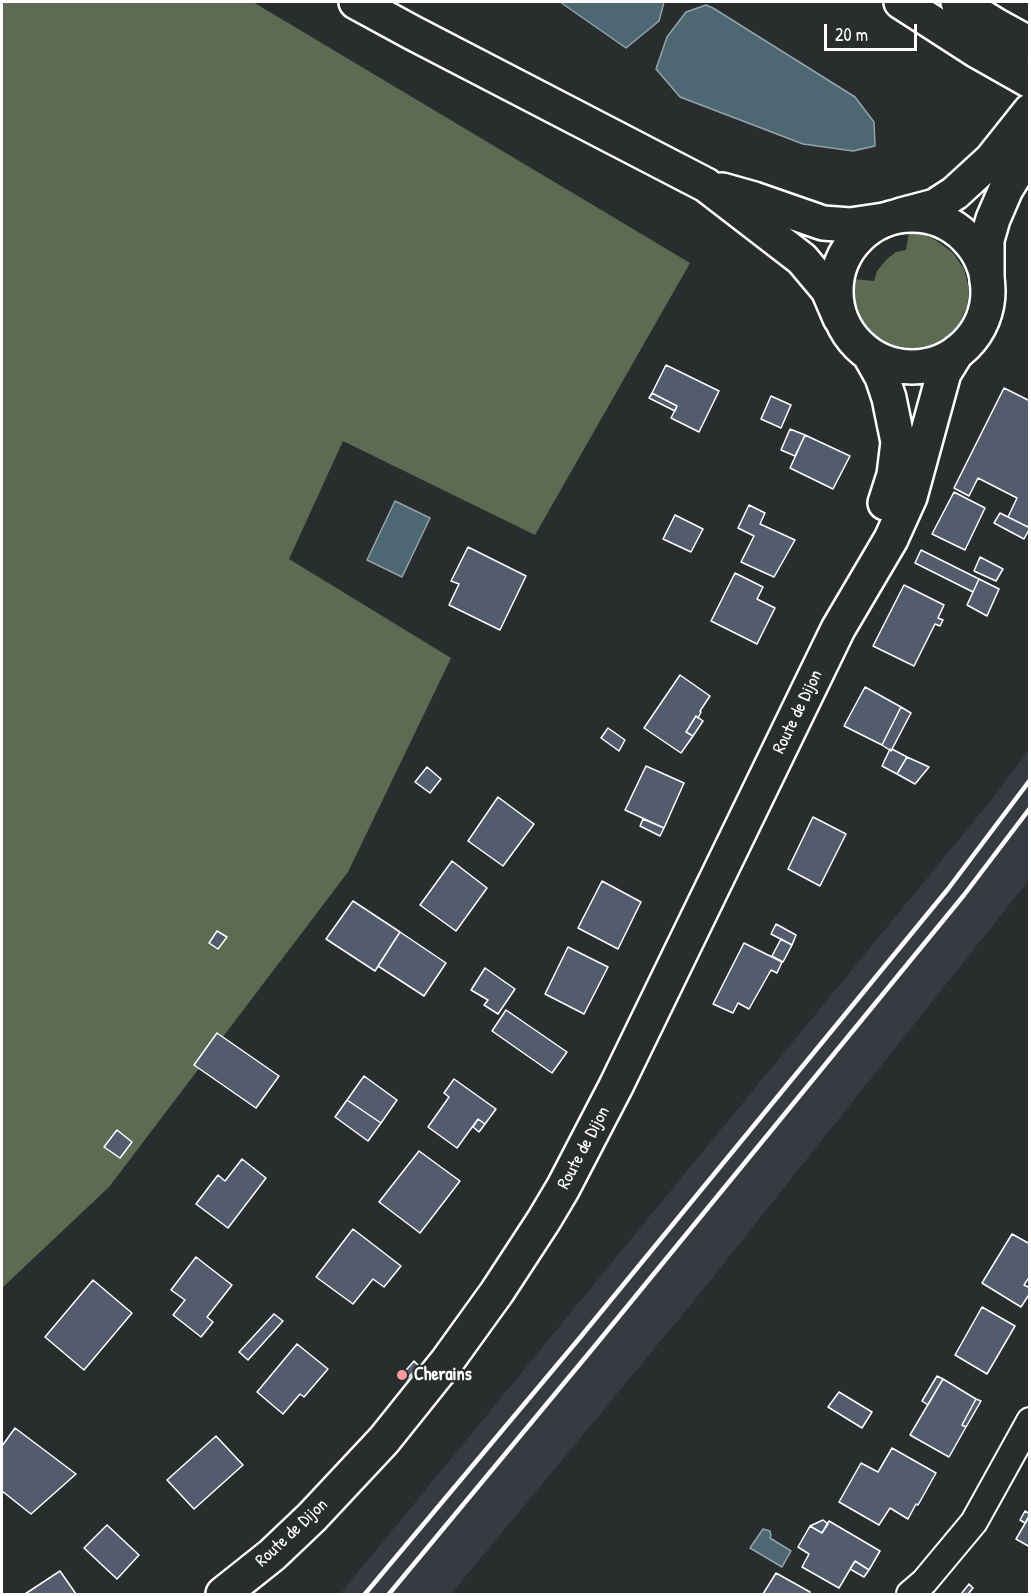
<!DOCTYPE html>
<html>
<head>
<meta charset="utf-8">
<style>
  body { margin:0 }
  #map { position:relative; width:1031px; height:1596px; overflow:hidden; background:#2a2d2e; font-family:"Patrick Hand",sans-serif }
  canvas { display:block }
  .frame { position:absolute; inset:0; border:3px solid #fff; pointer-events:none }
  .scale { position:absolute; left:824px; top:24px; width:93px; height:27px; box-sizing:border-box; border:3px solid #fff; border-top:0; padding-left:8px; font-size:18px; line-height:21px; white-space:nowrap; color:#fff; -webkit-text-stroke:4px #2a2d2e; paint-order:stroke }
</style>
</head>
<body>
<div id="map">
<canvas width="1031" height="1596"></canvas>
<div class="frame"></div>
<div class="scale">20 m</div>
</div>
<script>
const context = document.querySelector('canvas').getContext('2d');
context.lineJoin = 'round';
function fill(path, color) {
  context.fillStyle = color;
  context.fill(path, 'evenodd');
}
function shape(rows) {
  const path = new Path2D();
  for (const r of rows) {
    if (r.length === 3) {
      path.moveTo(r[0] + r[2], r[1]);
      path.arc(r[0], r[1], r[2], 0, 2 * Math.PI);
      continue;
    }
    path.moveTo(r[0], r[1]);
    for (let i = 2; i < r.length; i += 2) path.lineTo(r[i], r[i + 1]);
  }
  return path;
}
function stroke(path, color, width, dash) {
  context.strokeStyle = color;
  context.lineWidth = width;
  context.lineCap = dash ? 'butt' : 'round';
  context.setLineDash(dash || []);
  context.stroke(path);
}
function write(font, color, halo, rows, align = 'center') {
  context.font = font + ' "Patrick Hand",sans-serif';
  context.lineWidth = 4.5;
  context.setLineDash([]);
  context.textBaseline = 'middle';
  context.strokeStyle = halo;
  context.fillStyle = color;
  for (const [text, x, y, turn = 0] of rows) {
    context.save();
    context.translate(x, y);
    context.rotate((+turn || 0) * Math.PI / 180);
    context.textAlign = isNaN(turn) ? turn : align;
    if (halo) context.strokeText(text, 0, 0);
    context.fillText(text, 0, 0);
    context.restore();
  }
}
const built = shape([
  [1029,750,1029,880,693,1302,451,1594,340,1594,992,799]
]);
const green = shape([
  [2,2,253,2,690,263,535,535,343,441,289,559,451,658,348,872,109,1187,2,1288],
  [909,233,924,234,937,241,953,253,964,269,969,289,967,307,959,324,947,338,931,347,913,350,895,348,878,340,865,328,856,311,853,293,854,279,874,281,877,271,887,259,896,252,906,250]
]);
const water = shape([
  [560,2,664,2,659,21,626,48,560,2],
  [706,5,713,8,855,97,874,122,875,146,853,151,803,144,680,97,656,69,667,37,686,12,706,5],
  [395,501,430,518,402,577,367,560,395,501],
  [763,1529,770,1531,771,1536,770,1538,791,1551,782,1567,750,1548,763,1529]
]);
const building = shape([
  [666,365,719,391,699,432,671,418,677,406,652,393,666,365],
  [1004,388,1030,401,1030,523,1028,527,1008,517,1017,498,978,478,969,496,954,488,1004,388],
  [652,393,677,406,675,411,649,398,652,393],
  [771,396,791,405,781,428,761,419,771,396],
  [790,429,805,435,795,456,781,450,790,429],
  [805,435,850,456,833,489,790,468,805,435],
  [954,492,985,508,965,550,932,534,954,492],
  [749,505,765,513,760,524,795,540,774,577,741,562,754,536,738,528,749,505],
  [1000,513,1030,528,1024,539,994,523,1000,513],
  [675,515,703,529,691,552,663,539,675,515],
  [468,547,526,576,500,630,449,605,459,584,451,581,468,547],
  [921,550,979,579,973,592,915,563,921,550],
  [980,557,1003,569,996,581,974,571,980,557],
  [735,573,763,587,757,599,775,608,757,644,711,621,735,573],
  [979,579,999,589,987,616,967,605,979,579],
  [904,585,944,605,938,618,943,620,940,626,935,624,914,666,873,646,904,585],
  [680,675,710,696,700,711,701,712,698,718,696,716,686,732,693,736,681,753,644,728,680,675],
  [865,687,901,707,882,745,844,726,865,687],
  [901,707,911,713,891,751,882,745,901,707],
  [696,716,703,721,693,736,686,732,696,716],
  [608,728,625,740,619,751,601,738,608,728],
  [890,749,891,751,892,749,907,757,897,774,882,766,890,749],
  [907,757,929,767,915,784,897,774,907,757],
  [646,766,684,783,664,828,625,810,646,766],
  [427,767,441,779,430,793,415,782,427,767],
  [498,797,534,824,503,866,468,841,498,797],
  [813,817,846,834,820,886,788,869,813,817],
  [643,819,664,828,660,836,640,826,643,819],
  [452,861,487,888,456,931,420,905,452,861],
  [602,881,641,902,618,949,578,928,602,881],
  [353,901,400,932,375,971,326,939,353,901],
  [776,924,796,935,792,945,771,934,776,924],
  [217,931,227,937,218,949,209,943,217,931],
  [400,932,446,963,424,996,378,966,400,932],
  [781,939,792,945,783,962,772,956,781,939],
  [744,943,782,962,777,973,771,970,749,1009,738,1003,733,1013,713,1004,744,943],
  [568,947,608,967,584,1014,545,994,568,947],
  [485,968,515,989,498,1014,484,1005,488,1000,471,990,485,968],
  [506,1010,567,1052,552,1073,492,1031,506,1010],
  [217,1033,279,1076,256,1108,194,1065,217,1033],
  [364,1076,397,1100,381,1123,347,1100,364,1076],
  [454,1079,496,1109,485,1124,478,1119,457,1148,428,1127,449,1097,444,1093,454,1079],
  [347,1100,381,1123,368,1141,335,1117,347,1100],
  [478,1119,485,1124,479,1132,473,1127,478,1119],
  [117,1130,132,1142,120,1158,104,1147,117,1130],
  [419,1151,460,1181,420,1233,379,1202,419,1151],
  [242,1159,266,1178,228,1228,196,1204,218,1175,225,1181,242,1159],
  [353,1229,401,1266,384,1287,373,1279,353,1304,316,1277,353,1229],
  [1012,1234,1030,1244,1030,1276,1024,1285,1030,1288,1030,1293,1021,1307,982,1283,1012,1234],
  [196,1257,232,1285,207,1317,213,1322,201,1337,173,1315,185,1300,171,1290,196,1257],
  [93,1280,132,1313,84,1370,45,1337,93,1280],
  [982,1307,1015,1326,987,1374,955,1355,982,1307],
  [274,1314,283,1321,248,1360,239,1352,274,1314],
  [297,1344,328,1369,304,1397,300,1394,283,1414,257,1392,297,1344],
  [414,1361,419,1366,406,1380,401,1376,414,1361],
  [937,1376,943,1379,928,1405,922,1401,937,1376],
  [943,1379,976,1399,962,1425,966,1427,949,1457,910,1435,943,1379],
  [839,1392,872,1412,862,1428,828,1407,839,1392],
  [976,1399,981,1401,966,1427,962,1425,976,1399],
  [15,1428,76,1474,31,1514,2,1491,2,1446,15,1428],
  [216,1436,243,1465,194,1509,167,1480,216,1436],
  [892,1448,936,1473,918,1505,916,1504,908,1519,890,1508,879,1525,839,1502,861,1463,878,1472,892,1448],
  [1025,1511,1030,1514,1025,1523,1020,1520,1025,1511],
  [1030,1515,1030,1547,1016,1539,1030,1515],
  [823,1520,828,1524,822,1533,810,1526,823,1520],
  [829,1521,880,1551,869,1570,855,1561,839,1588,802,1567,809,1554,798,1547,810,1526,822,1533,829,1521],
  [107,1525,139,1555,117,1579,84,1548,107,1525],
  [855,1561,869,1570,864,1577,850,1569,855,1561],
  [60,1571,76,1594,25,1594,60,1571],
  [776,1573,810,1592,809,1594,763,1594,776,1573],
  [969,1584,973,1588,968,1594,961,1594,969,1584]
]);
const minor = shape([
  [910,1594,924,1582,974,1522,1030,1421]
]);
const secondary = shape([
  [901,215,935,206,955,193,991,160,1030,111],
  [987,281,987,240,993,219,1006,189,1030,150]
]);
const primary = shape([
  [912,291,76],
  [869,354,882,377,889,398,898,442,894,475,885,503],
  [223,1594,272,1555,312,1517,384,1440,448,1360,497,1292,544,1220,563,1188,616,1086,838,629,891,539,910,497,944,373,957,352]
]);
const trunk = shape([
  [356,2,413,33,706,185,802,259,828,290,840,318],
  [901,2,977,51,1030,81],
  [958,2,997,26,1030,44],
  [722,190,754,199,823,223,850,225,884,220]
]);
const rail = shape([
  [365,1594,578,1340,948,889,1030,780],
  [389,1594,594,1347,964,895,1030,808]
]);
const markers = [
  [402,1375,6,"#ff9aa2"]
];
const streetNames = [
  ["Route de Dijon",798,712,-64],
  ["Route de Dijon",584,1148,-62],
  ["Route de Dijon",292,1533,-43]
];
const poiNames = [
  ["Cherains",414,1375]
];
fill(built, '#363b41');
fill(green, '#5d6b52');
fill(water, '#4d6872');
stroke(water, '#94a4aa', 1.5);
fill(building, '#525c6c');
stroke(building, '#fff', 1.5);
stroke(minor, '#fff', 30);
stroke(secondary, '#fff', 38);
stroke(primary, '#fff', 38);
stroke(trunk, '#fff', 38);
stroke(minor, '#2a2d2e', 26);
stroke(secondary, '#2a2d2e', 33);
stroke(primary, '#2a2d2e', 33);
stroke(trunk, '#2a2d2e', 33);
stroke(rail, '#fff', 4.5);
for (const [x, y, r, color] of markers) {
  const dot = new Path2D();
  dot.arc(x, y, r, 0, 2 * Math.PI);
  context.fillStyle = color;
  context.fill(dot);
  stroke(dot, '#2a2d2e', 2);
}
write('18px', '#fff', '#2a2d2e', streetNames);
write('bold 18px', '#fff', '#2a2d2e', poiNames, 'left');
</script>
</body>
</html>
